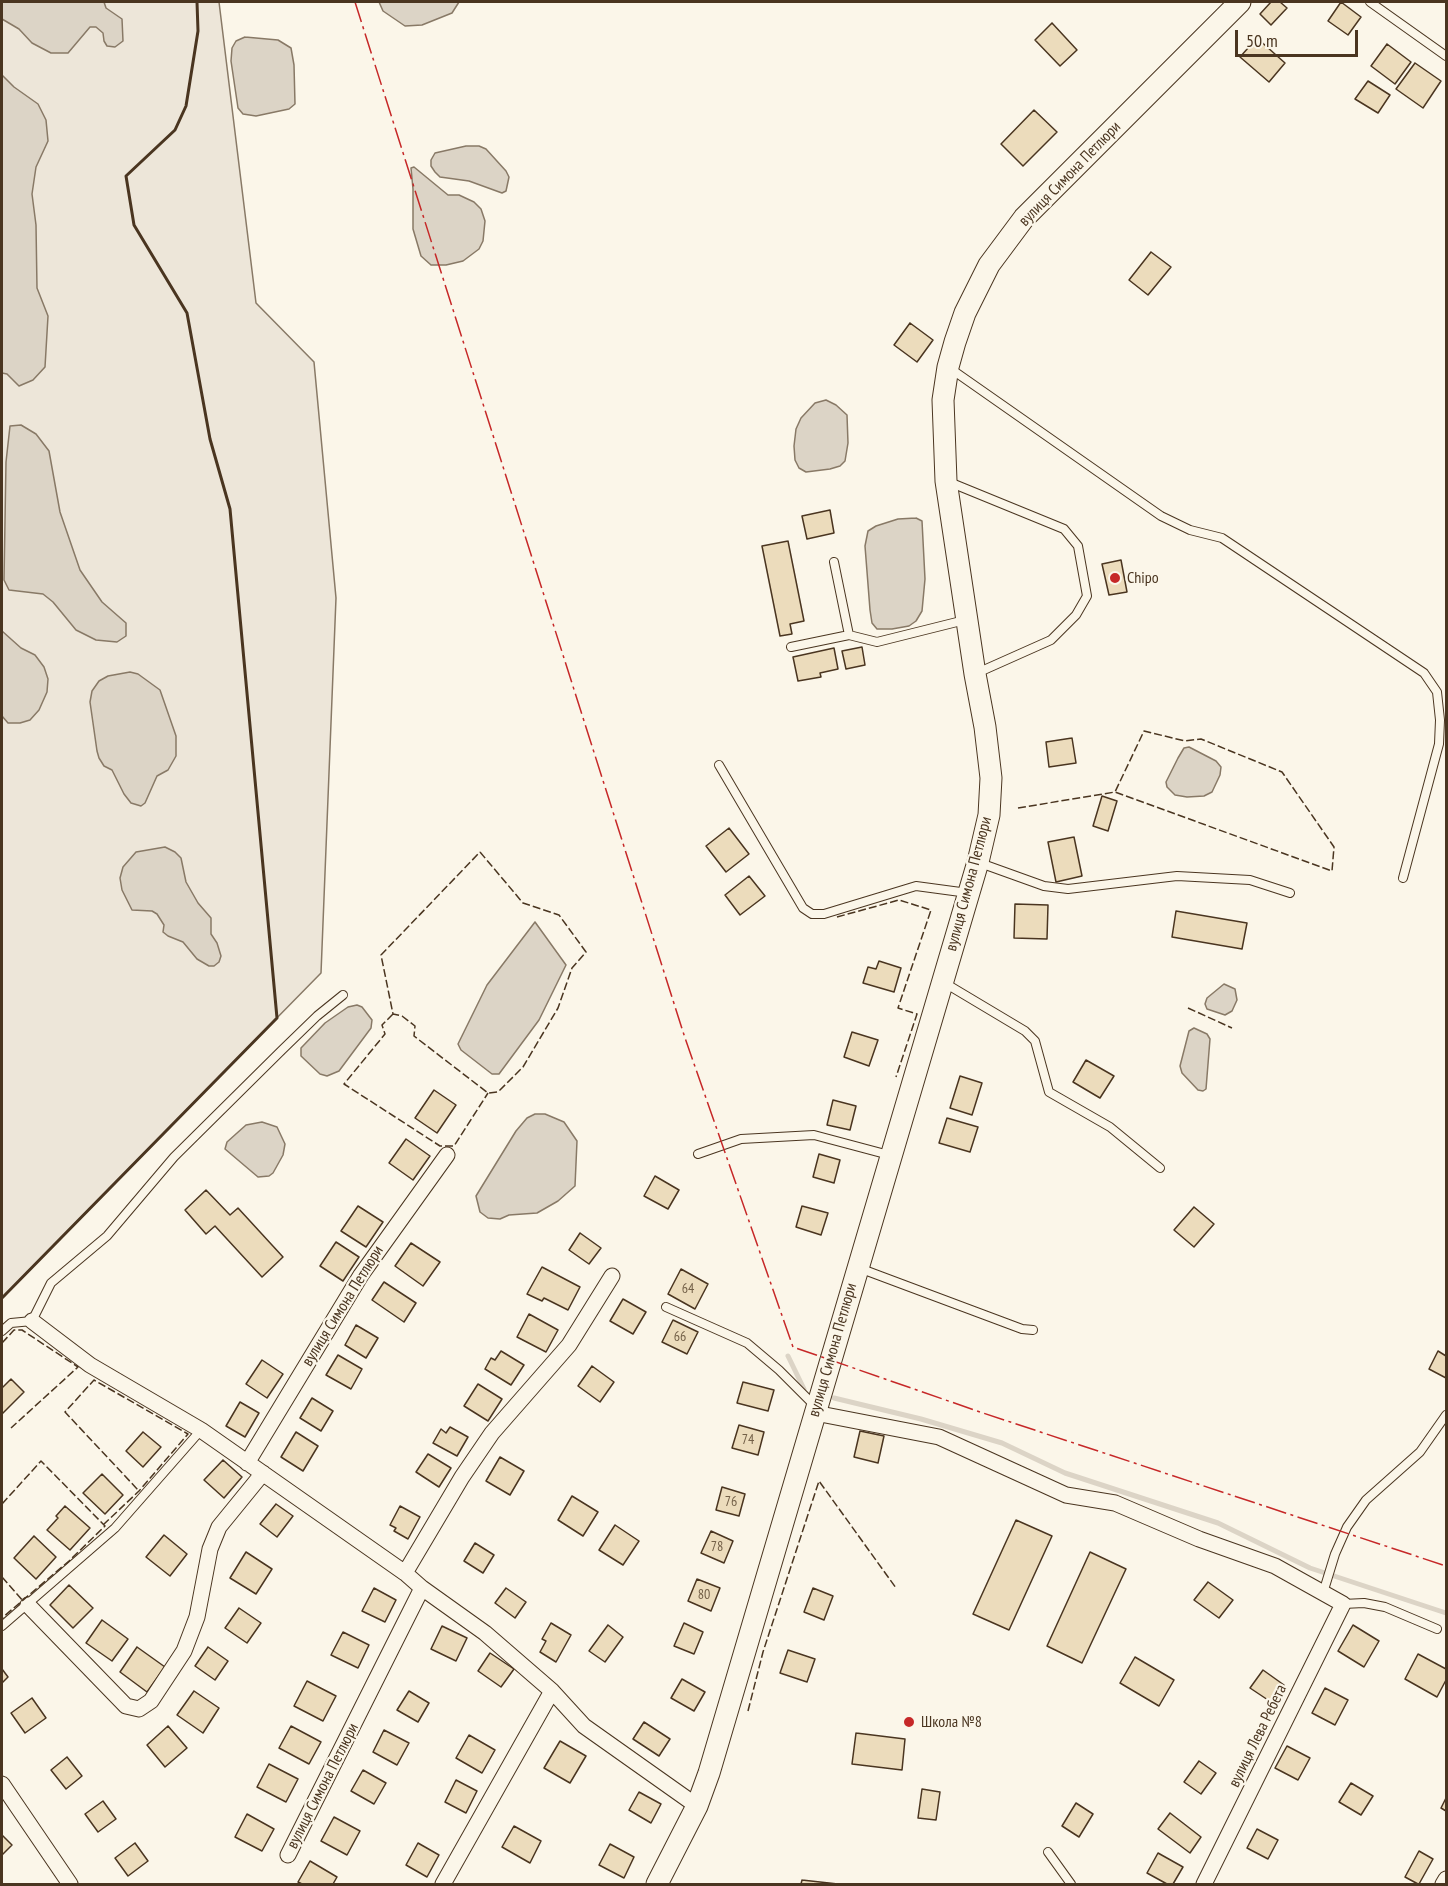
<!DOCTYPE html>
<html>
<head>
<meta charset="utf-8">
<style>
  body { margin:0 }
  #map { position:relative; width:1448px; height:1886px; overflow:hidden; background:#fbf6e9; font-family:"PT Sans Narrow",sans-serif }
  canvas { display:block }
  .frame { position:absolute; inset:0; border:3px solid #4a3520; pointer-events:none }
  .scale { position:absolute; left:1235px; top:30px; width:123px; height:27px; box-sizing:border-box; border:3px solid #4a3520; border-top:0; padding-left:8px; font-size:18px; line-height:21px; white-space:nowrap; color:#4a3520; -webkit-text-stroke:4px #fbf6e9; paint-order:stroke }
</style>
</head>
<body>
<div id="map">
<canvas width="1448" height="1886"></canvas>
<div class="frame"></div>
<div class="scale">50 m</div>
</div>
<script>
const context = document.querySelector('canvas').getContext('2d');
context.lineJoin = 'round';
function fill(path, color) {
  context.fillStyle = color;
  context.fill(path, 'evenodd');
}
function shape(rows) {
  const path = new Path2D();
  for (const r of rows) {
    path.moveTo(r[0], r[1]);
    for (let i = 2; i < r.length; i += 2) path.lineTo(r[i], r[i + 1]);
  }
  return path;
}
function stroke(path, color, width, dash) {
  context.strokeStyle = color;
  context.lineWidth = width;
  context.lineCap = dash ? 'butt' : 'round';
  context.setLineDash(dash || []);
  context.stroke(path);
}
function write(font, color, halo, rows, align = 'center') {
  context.font = font + ' "PT Sans Narrow",sans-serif';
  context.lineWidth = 4.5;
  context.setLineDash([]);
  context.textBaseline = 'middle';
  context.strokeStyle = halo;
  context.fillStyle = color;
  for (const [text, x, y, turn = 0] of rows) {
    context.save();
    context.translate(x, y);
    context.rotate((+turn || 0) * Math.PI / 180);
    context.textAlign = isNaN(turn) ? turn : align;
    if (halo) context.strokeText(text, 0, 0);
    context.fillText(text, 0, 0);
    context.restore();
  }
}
const green = shape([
  [2,2,219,2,256,303,314,362,336,598,321,973,2,1298,2,2]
]);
const water = shape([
  [2,2,104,2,106,8,122,19,123,41,115,47,107,46,104,41,103,33,96,27,90,27,68,53,51,53,32,43,19,29,2,19,2,2],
  [379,2,459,2,452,13,422,25,405,26,383,11,379,2],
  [245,37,278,40,291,48,294,65,295,104,289,109,256,116,243,114,238,108,231,61,232,48,236,41,245,37],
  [2,75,14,87,38,104,46,120,48,141,36,167,32,194,36,225,37,288,48,316,45,367,33,380,19,386,7,374,2,373,2,75],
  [466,146,479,146,486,149,506,171,509,177,506,191,502,193,469,181,440,177,435,172,431,166,431,160,435,153,466,146],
  [414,167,448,195,459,195,474,202,481,209,485,221,483,241,479,249,463,261,446,265,431,265,421,256,413,229,413,189,411,168,414,167],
  [826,400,836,405,847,415,848,443,845,461,840,466,830,469,806,472,799,468,795,460,794,446,796,429,801,418,815,403,826,400],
  [21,425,36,434,49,451,60,512,80,570,102,602,126,623,126,636,117,642,96,640,76,630,53,602,43,594,9,590,4,580,6,462,10,426,21,425],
  [916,518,922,521,925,579,922,611,916,621,909,626,892,629,877,629,872,623,870,610,865,546,868,531,876,526,898,519,916,518],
  [2,631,21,648,35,655,44,667,48,679,47,692,39,710,30,720,20,723,8,723,2,716,2,631],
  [130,672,138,674,160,690,176,736,176,756,168,770,157,776,145,803,141,806,131,803,124,794,112,770,104,766,99,758,97,751,90,702,92,691,99,681,108,676,130,672],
  [1189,747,1216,761,1221,767,1220,775,1212,792,1204,796,1187,797,1175,795,1167,787,1166,782,1178,758,1184,748,1189,747],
  [165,847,175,852,181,858,186,882,198,903,211,918,211,934,217,943,221,956,219,962,214,966,209,966,197,959,183,942,168,936,163,932,164,925,157,914,152,911,132,910,122,890,120,878,123,867,136,852,165,847],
  [535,922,566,965,539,1020,499,1074,492,1074,461,1050,458,1044,487,985,535,922],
  [1224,984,1235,989,1237,1000,1232,1011,1225,1015,1207,1009,1205,1004,1207,998,1224,984],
  [357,1005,362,1007,372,1020,371,1028,339,1071,327,1076,320,1074,301,1056,301,1048,325,1023,348,1007,357,1005],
  [1194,1028,1207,1034,1210,1039,1206,1089,1203,1091,1198,1090,1182,1073,1180,1066,1189,1031,1194,1028],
  [535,1114,545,1114,564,1122,577,1141,575,1186,558,1201,537,1213,509,1215,500,1219,488,1218,480,1212,476,1196,516,1131,527,1118,535,1114],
  [262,1122,277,1127,285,1144,283,1155,273,1173,269,1176,258,1177,225,1149,227,1142,246,1125,262,1122]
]);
const stream = shape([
  [788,1356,804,1389],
  [834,1398,921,1419,1002,1443,1065,1473,1218,1523,1310,1568,1446,1613]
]);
const building = shape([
  [1271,2,1280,2,1287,8,1271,25,1260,14,1271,2],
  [1341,2,1361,17,1348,35,1328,21,1341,2],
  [1052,23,1077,50,1060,66,1035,40,1052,23],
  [1257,38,1285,63,1269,82,1240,57,1257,38],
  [1387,44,1411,62,1395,84,1371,66,1387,44],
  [1415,63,1441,81,1423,108,1396,89,1415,63],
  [1368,81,1390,95,1378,113,1355,99,1368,81],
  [1034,110,1057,132,1023,166,1001,144,1034,110],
  [1151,252,1171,267,1148,295,1129,280,1151,252],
  [910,323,933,340,917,362,894,345,910,323],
  [830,510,834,533,807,539,802,516,830,510],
  [788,541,804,621,790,624,792,634,780,636,762,546,788,541],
  [1121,560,1127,592,1109,595,1102,564,1121,560],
  [862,647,865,665,846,669,842,651,862,647],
  [834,648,838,669,820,673,821,677,798,681,793,657,834,648],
  [1072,738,1076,763,1049,767,1046,742,1072,738],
  [1102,796,1117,801,1108,831,1093,826,1102,796],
  [729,828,749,854,726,872,706,846,729,828],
  [1074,837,1082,876,1056,882,1048,842,1074,837],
  [749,876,765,896,740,915,725,895,749,876],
  [1015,904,1048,905,1047,939,1014,938,1015,904],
  [1176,911,1247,923,1242,949,1172,937,1176,911],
  [879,961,901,968,894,992,863,983,868,967,876,969,879,961],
  [852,1032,878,1040,869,1066,844,1057,852,1032],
  [1086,1060,1114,1076,1100,1098,1073,1082,1086,1060],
  [960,1076,982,1083,972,1115,950,1108,960,1076],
  [434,1090,456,1105,437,1133,415,1118,434,1090],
  [833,1100,856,1106,850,1130,827,1125,833,1100],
  [947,1118,978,1127,970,1152,939,1143,947,1118],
  [406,1139,430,1156,413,1180,389,1163,406,1139],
  [819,1154,840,1160,834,1183,813,1177,819,1154],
  [655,1176,679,1190,668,1209,644,1196,655,1176],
  [206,1190,230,1215,238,1208,283,1257,262,1277,215,1226,206,1234,185,1210,206,1190],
  [358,1206,383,1222,366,1247,341,1231,358,1206],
  [802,1206,828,1213,821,1235,796,1227,802,1206],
  [1194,1207,1214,1224,1194,1247,1174,1230,1194,1207],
  [580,1233,601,1248,589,1264,569,1250,580,1233],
  [336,1242,359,1257,343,1281,320,1266,336,1242],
  [411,1243,440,1262,423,1286,395,1266,411,1243],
  [542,1267,580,1287,568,1310,544,1298,542,1301,527,1294,542,1267],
  [681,1269,708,1284,695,1309,668,1294,681,1269],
  [384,1282,416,1303,404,1322,372,1300,384,1282],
  [623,1299,646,1312,633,1334,610,1321,623,1299],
  [529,1314,558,1330,546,1352,517,1337,529,1314],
  [673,1320,698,1332,687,1354,662,1342,673,1320],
  [356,1325,378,1338,366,1358,345,1345,356,1325],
  [501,1351,524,1365,511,1385,485,1369,491,1358,495,1360,501,1351],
  [1438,1351,1446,1356,1446,1378,1429,1369,1438,1351],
  [338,1355,362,1369,351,1389,326,1375,338,1355],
  [262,1360,283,1374,267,1398,246,1384,262,1360],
  [592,1366,614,1382,600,1402,578,1386,592,1366],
  [11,1379,24,1392,2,1414,2,1386,3,1387,11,1379],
  [743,1382,774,1390,768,1411,737,1403,743,1382],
  [478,1384,502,1399,488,1421,464,1406,478,1384],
  [312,1398,333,1411,321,1431,300,1418,312,1398],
  [240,1402,259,1413,245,1437,226,1426,240,1402],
  [739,1425,764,1432,758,1455,732,1448,739,1425],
  [450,1427,468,1437,457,1456,433,1443,441,1429,446,1433,450,1427],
  [860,1431,884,1436,878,1463,854,1457,860,1431],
  [143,1432,161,1447,143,1467,126,1451,143,1432],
  [296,1432,318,1446,303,1471,281,1457,296,1432],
  [428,1454,451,1468,439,1487,416,1472,428,1454],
  [500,1457,524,1471,510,1495,486,1481,500,1457],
  [223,1460,242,1477,224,1498,204,1480,223,1460],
  [102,1474,123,1495,105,1514,83,1493,102,1474],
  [722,1487,745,1494,739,1516,716,1510,722,1487],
  [572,1496,598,1512,583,1536,558,1520,572,1496],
  [276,1504,293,1516,277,1537,260,1524,276,1504],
  [65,1506,90,1528,70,1550,47,1530,58,1518,56,1516,65,1506],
  [400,1506,420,1517,408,1539,394,1531,396,1528,390,1525,400,1506],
  [1016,1520,1052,1536,1009,1630,973,1614,1016,1520],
  [615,1525,639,1541,623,1565,599,1550,615,1525],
  [711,1531,733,1541,724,1563,701,1553,711,1531],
  [164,1535,187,1554,170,1576,146,1557,164,1535],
  [34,1536,56,1557,36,1579,14,1558,34,1536],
  [475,1543,494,1555,483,1573,464,1561,475,1543],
  [246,1552,272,1569,256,1594,230,1578,246,1552],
  [1090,1552,1126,1569,1082,1663,1047,1646,1090,1552],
  [697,1579,720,1588,711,1611,688,1601,697,1579],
  [1208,1582,1233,1600,1219,1618,1194,1600,1208,1582],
  [69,1585,93,1608,73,1628,50,1605,69,1585],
  [374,1588,396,1600,385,1622,362,1611,374,1588],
  [506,1588,526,1602,515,1618,495,1603,506,1588],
  [813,1588,833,1596,824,1620,804,1612,813,1588],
  [239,1608,261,1623,247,1643,225,1628,239,1608],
  [102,1620,128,1639,112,1661,86,1643,102,1620],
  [551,1623,571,1635,556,1662,540,1652,546,1641,542,1639,551,1623],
  [684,1623,703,1632,694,1654,674,1646,684,1623],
  [608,1625,623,1637,605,1662,589,1651,608,1625],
  [1353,1625,1379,1641,1364,1667,1338,1651,1353,1625],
  [442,1626,467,1638,456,1661,431,1649,442,1626],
  [343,1632,369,1645,358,1668,331,1655,343,1632],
  [137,1647,165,1667,147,1692,120,1672,137,1647],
  [208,1647,228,1661,215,1680,195,1666,208,1647],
  [788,1650,815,1659,807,1682,780,1673,788,1650],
  [490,1653,514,1669,501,1687,478,1671,490,1653],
  [1418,1654,1446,1669,1446,1680,1437,1697,1405,1679,1418,1654],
  [1135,1657,1174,1680,1159,1706,1120,1683,1135,1657],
  [2,1669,8,1677,2,1683,2,1669],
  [1263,1670,1284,1685,1271,1702,1250,1688,1263,1670],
  [682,1679,705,1692,694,1711,671,1698,682,1679],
  [307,1681,336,1696,323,1721,294,1706,307,1681],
  [1325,1688,1348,1700,1335,1725,1312,1713,1325,1688],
  [194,1691,219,1708,203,1733,177,1715,194,1691],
  [409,1691,429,1703,418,1722,397,1710,409,1691],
  [32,1698,46,1718,25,1733,11,1713,32,1698],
  [644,1722,670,1739,659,1756,633,1739,644,1722],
  [168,1726,187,1748,165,1767,147,1745,168,1726],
  [291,1726,321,1742,309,1764,279,1748,291,1726],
  [384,1730,409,1743,397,1765,373,1752,384,1730],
  [856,1733,905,1739,902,1770,852,1764,856,1733],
  [469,1735,495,1750,482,1773,456,1758,469,1735],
  [560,1741,586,1756,570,1783,544,1768,560,1741],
  [1287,1746,1310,1758,1298,1780,1275,1768,1287,1746],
  [67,1757,82,1776,66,1789,51,1770,67,1757],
  [1199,1761,1216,1773,1201,1794,1184,1782,1199,1761],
  [269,1764,298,1779,286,1802,257,1787,269,1764],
  [363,1770,386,1783,374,1804,351,1791,363,1770],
  [456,1780,477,1791,466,1813,445,1802,456,1780],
  [1351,1783,1373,1796,1361,1815,1339,1802,1351,1783],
  [922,1789,940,1792,936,1820,918,1818,922,1789],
  [639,1792,661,1804,651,1823,629,1810,639,1792],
  [1446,1798,1446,1811,1441,1808,1446,1798],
  [103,1801,116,1819,98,1832,85,1814,103,1801],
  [1076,1803,1093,1814,1079,1837,1062,1826,1076,1803],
  [1170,1813,1201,1837,1190,1853,1158,1829,1170,1813],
  [247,1814,274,1829,262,1851,235,1837,247,1814],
  [334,1817,360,1831,347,1855,321,1841,334,1817],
  [514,1826,541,1841,530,1863,502,1847,514,1826],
  [1257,1829,1278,1840,1268,1859,1247,1848,1257,1829],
  [2,1835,12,1845,2,1855,2,1835],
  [135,1843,148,1861,128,1876,115,1858,135,1843],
  [418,1843,439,1855,427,1877,406,1865,418,1843],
  [610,1844,634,1857,624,1878,599,1865,610,1844],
  [1419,1851,1433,1859,1419,1884,1418,1884,1405,1877,1419,1851],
  [1158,1853,1183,1867,1173,1884,1167,1884,1147,1873,1158,1853],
  [310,1861,337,1877,333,1884,302,1884,298,1882,310,1861],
  [802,1880,838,1884,801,1884,802,1880]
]);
const lane = shape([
  [1370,2,1446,56],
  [951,369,1161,516,1190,530,1222,538,1424,673,1437,692,1440,720,1439,744,1403,878],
  [949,482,1064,529,1078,546,1087,596,1076,615,1051,640,977,673],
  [834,562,849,635],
  [791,647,849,635,877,642,965,620],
  [719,765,803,908,812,914,824,914,916,886,968,893],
  [980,863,1044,886,1068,889,1177,876,1250,880,1290,893],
  [943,982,1025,1031,1035,1041,1049,1092,1110,1127,1160,1168],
  [698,1154,741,1139,814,1135,889,1155],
  [859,1268,1022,1329,1033,1330],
  [666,1307,747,1343,779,1370,815,1406],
  [2,1331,11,1323,32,1321,51,1283,107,1236,174,1157,282,1050,317,1016,343,995],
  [1323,1593,1335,1554,1347,1527,1366,1500,1420,1452,1446,1415],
  [1343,1604,1364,1603,1385,1607,1437,1629],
  [2,1626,115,1528,201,1430],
  [1048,1852,1071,1884]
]);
const street = shape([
  [32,1321,90,1365,201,1430,405,1573,422,1588,485,1633,552,1691,584,1726,697,1806],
  [815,1413,939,1437,1066,1495,1115,1503,1199,1539,1275,1566,1343,1604,1204,1884],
  [247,1463,361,1275,447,1155],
  [405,1573,462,1477,492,1433,569,1345,612,1276],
  [28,1605,126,1706,139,1709,151,1701,184,1651,197,1617,210,1549,219,1527,263,1473],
  [2,1784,70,1884],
  [288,1855,422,1588],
  [443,1884,552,1691],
  [1443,1884,1446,1879]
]);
const secondary = shape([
  [657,1884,697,1806,709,1773,978,862,989,815,991,778,985,727,975,674,946,481,943,400,948,367,955,342,965,313,989,265,1024,218,1240,2]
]);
const fence = shape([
  [1018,808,1115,792,1332,871,1334,847,1282,772,1201,739,1185,741,1144,731,1115,792],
  [480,852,523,903,559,915,586,952,572,968,558,1008,523,1067,498,1092,488,1093,414,1036,415,1026,402,1016,393,1014,381,955,480,852],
  [837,917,899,900,931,910,898,1008,917,1014,896,1077],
  [1188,1008,1232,1028],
  [393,1014,382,1025,385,1034,344,1084,440,1146,454,1146,488,1093],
  [2,1343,14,1330,22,1330,78,1367,11,1428],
  [2,1504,41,1461,105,1526,69,1561,2,1618],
  [103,1525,139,1491,188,1434,94,1380,65,1412,139,1491],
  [2,1577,23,1601],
  [748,1711,763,1652,819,1481,896,1588]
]);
const wall = shape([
  [2,1298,277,1018,230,509,210,439,187,313,134,225,126,176,175,130,186,106,198,31,197,2]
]);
const power = shape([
  [355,2,685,1038,793,1347,983,1413,1446,1566]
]);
const markers = [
  [1115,578,6,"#c62828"],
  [909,1722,6,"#c62828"]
];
const numberNames = [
  ["64",688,1289],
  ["66",680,1337],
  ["74",748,1440],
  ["76",731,1502],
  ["78",717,1547],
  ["80",704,1595]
];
const streetNames = [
  ["вулиця Симона Петлюри",1070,174,-46],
  ["вулиця Симона Петлюри",969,884,-75],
  ["вулиця Симона Петлюри",343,1306,-58],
  ["вулиця Симона Петлюри",833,1350,-74],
  ["вулиця Лева Ребета",1258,1736,-64],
  ["вулиця Симона Петлюри",323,1786,-63]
];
const poiNames = [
  ["Chipo",1127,578],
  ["Школа №8",921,1722]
];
fill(green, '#ede6d9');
stroke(green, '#887966', 1.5);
fill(water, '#dcd4c6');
stroke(water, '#887966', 1.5);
stroke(stream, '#dcd4c6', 5);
fill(building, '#ecdcbc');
stroke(building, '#4a3520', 1.5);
stroke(lane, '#4a3520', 10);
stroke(street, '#4a3520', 17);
stroke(secondary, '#4a3520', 23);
stroke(lane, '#fbf6e9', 8);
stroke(street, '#fbf6e9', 15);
stroke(secondary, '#fbf6e9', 21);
stroke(fence, '#4a3520', 1.5, [8, 3]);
stroke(wall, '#4a3520', 3);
stroke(power, '#c62828', 1.5, [21, 4.5, 3, 4.5]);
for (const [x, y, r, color] of markers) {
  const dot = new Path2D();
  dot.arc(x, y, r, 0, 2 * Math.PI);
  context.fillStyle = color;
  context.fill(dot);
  stroke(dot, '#fbf6e9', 2);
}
write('14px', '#725f47', null, numberNames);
write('16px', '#4a3520', '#fbf6e9', streetNames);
write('16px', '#4a3520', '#fbf6e9', poiNames, 'left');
</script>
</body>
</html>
